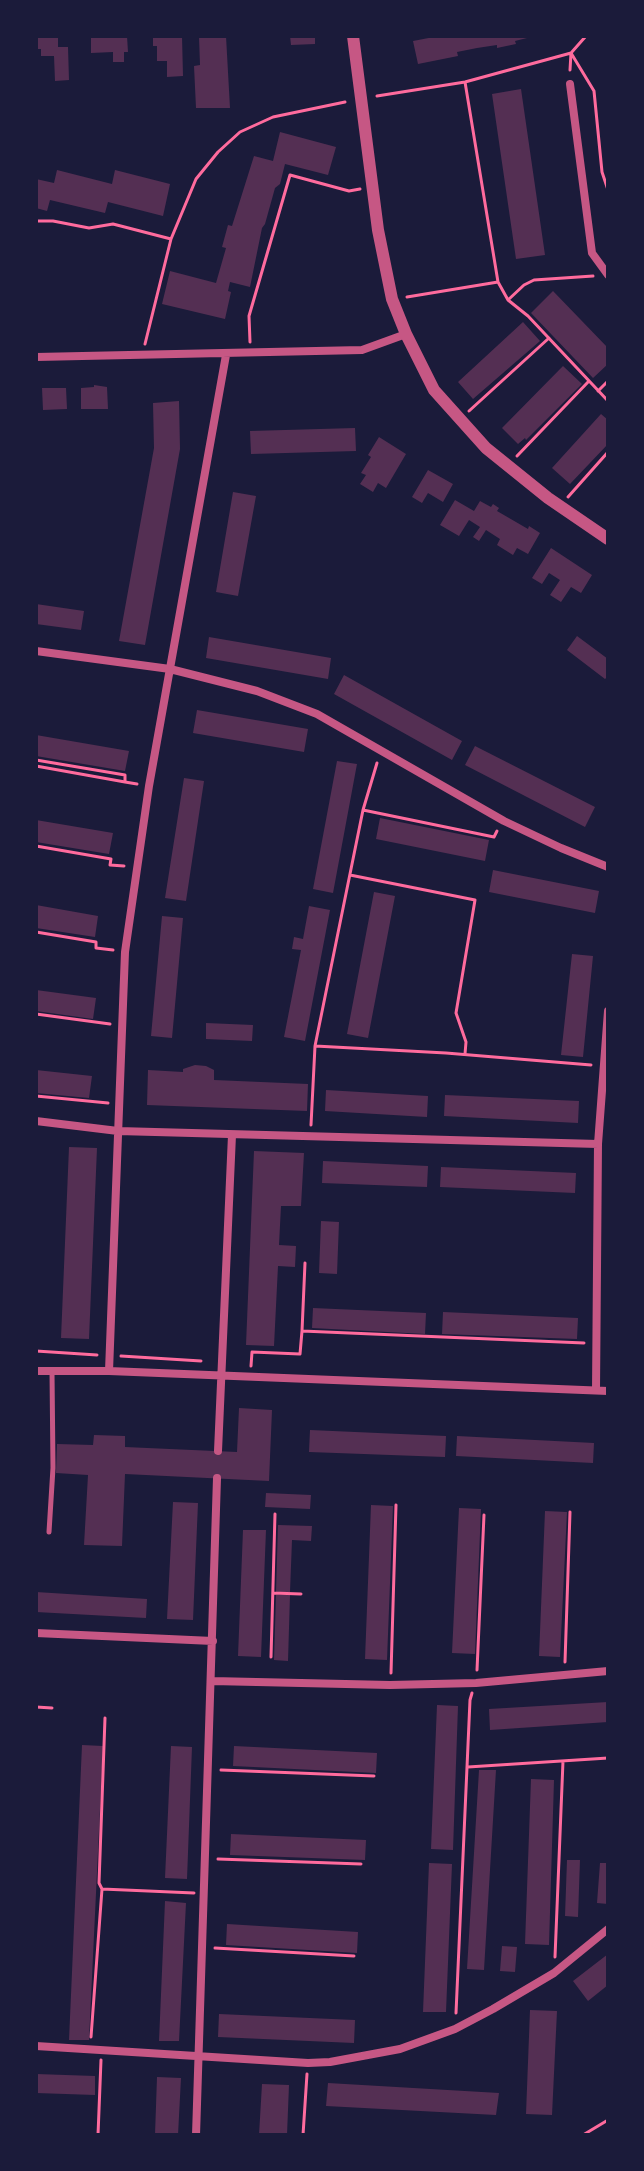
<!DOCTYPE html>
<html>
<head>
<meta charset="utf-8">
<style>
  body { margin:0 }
  #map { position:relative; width:644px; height:2171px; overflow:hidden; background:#1b1b3a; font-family:"Noto Sans",sans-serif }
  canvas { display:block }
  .frame { position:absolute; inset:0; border:38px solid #1b1b3a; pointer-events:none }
</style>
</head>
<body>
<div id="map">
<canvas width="644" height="2171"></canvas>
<div class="frame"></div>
</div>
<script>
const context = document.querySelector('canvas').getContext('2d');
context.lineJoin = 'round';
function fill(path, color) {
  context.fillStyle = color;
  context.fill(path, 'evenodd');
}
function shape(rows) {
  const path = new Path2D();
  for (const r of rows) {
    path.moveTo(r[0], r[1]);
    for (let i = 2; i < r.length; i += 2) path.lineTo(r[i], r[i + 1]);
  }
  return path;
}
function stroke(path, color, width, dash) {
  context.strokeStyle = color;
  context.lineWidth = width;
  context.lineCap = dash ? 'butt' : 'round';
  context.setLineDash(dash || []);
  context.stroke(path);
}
const building = shape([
  [40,36,58,36,58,47,68,47,69,80,55,81,54,56,41,56,41,49,37,49,37,39],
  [91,36,127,36,128,52,124,52,124,62,113,62,113,52,91,53],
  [153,36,182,36,183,76,167,77,167,61,157,61,157,46,153,46],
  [199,36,226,36,230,108,196,108,194,66,200,65],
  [290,36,315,36,315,44,291,45],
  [439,36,530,36,531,37,515,41,516,44,497,48,497,45,477,48,457,52,458,56,418,64,413,41],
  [521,89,545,255,516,259,492,94],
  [280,132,336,147,328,175,285,164,280,184,275,188,265,224,262,228,250,287,230,282,228,291,231,292,225,319,162,304,170,271,216,283,226,248,222,247,228,225,232,226,254,156,273,161],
  [57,170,112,184,115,170,170,184,163,216,108,202,105,213,50,200,47,211,36,208,36,179,54,183],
  [553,291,608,348,608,364,593,378,531,313],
  [523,322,540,341,473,399,458,382],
  [563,366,582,384,526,440,525,438,518,444,502,428],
  [94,385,107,387,108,409,81,409,81,388,94,387],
  [42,388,66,388,67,409,43,410],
  [179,401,180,449,145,645,119,641,154,448,153,403],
  [601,414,608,420,608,444,570,484,552,468],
  [355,428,356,451,251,454,250,431],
  [379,437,406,454,386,488,378,483,373,492,360,484,366,475,361,473,371,457,368,455],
  [428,470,453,484,443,502,428,493,422,503,412,497],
  [233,492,256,496,238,596,216,592],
  [455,500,474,511,480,501,491,507,493,504,499,508,497,511,528,529,529,526,540,533,528,554,517,548,513,555,497,545,500,539,486,530,479,541,473,537,480,527,469,520,459,536,440,525],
  [551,548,592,575,581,593,571,587,561,602,550,595,560,580,549,573,542,584,532,578],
  [36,604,84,611,81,630,36,624],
  [577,636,608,659,608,676,605,679,567,650],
  [209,637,331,658,328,679,206,658],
  [344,675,462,741,452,760,334,694],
  [197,710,308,729,304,752,193,733],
  [36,735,129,751,125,771,36,756],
  [475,746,595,807,585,827,465,765],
  [337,761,357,764,333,893,313,889],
  [184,778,204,781,186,901,165,898],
  [380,818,489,840,485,861,376,839],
  [36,820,113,833,109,854,36,842],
  [493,870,599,891,595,913,489,892],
  [374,892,395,896,368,1038,347,1034],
  [36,905,98,916,95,937,36,928],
  [309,906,330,910,305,1041,284,1037,301,950,292,949,294,937,303,939],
  [162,916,183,918,172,1038,151,1036],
  [572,954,593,956,583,1057,561,1055],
  [36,990,96,998,93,1019,36,1011],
  [206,1023,253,1025,252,1041,206,1039],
  [195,1065,206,1066,214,1070,214,1080,308,1084,307,1111,147,1105,148,1070,183,1072,183,1069],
  [36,1070,92,1076,89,1098,36,1093],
  [326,1090,428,1096,427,1117,325,1111],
  [445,1095,579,1101,578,1123,444,1116],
  [69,1147,97,1148,89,1339,61,1338],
  [254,1151,304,1153,301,1206,281,1206,279,1245,296,1246,295,1267,278,1266,274,1346,246,1345],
  [323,1161,428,1166,427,1187,322,1183],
  [441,1167,576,1173,575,1193,440,1187],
  [321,1221,339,1222,337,1274,319,1273],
  [313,1308,426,1313,425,1334,312,1328],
  [443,1312,578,1318,577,1339,442,1334],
  [239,1408,272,1410,269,1481,125,1474,122,1546,84,1545,88,1475,56,1473,57,1444,93,1445,94,1435,125,1436,125,1447,237,1452],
  [310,1430,446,1436,445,1457,309,1452],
  [457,1436,594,1443,593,1463,456,1456],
  [266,1493,311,1495,310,1509,265,1507],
  [173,1502,198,1503,193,1620,167,1619],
  [371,1505,393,1506,387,1660,365,1659],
  [459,1508,481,1509,475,1654,452,1653],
  [545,1511,567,1512,560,1657,539,1656],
  [278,1525,312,1526,311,1541,292,1540,290,1592,276,1592],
  [243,1530,266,1530,261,1657,238,1656],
  [36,1592,147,1599,146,1618,36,1612],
  [276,1595,290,1595,288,1661,274,1660],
  [608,1702,608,1722,490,1730,489,1709],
  [437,1705,458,1706,453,1850,431,1849],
  [82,1745,103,1746,89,2040,69,2040],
  [171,1746,192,1747,187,1879,165,1878],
  [234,1746,377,1753,376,1773,233,1766],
  [479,1770,496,1770,484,1970,467,1969],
  [531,1779,554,1780,549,1945,525,1944],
  [231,1834,366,1840,365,1860,230,1855],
  [567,1860,580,1860,578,1917,565,1916],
  [429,1863,452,1864,446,2012,423,2012],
  [600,1863,608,1863,608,1904,597,1903],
  [165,1901,186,1903,179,2041,159,2041],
  [227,1924,358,1932,357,1953,226,1945],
  [502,1946,517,1947,515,1972,500,1971],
  [608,1954,608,1985,588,2001,573,1981],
  [530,2010,557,2011,552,2115,526,2114],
  [219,2014,355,2020,354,2043,218,2037],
  [36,2074,95,2076,95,2095,36,2093],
  [157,2077,181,2078,178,2135,155,2135],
  [328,2083,499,2093,496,2115,326,2106],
  [262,2084,289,2085,287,2135,259,2135]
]);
const path = shape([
  [570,70,571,53,586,36],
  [465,82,498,282,508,300,528,316,608,401],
  [377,96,465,82,571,53,594,91,602,172,608,190],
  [36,221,53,221,89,228,113,224,171,239],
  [407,297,498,282],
  [508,300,524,285,534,280,593,276],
  [250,342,249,316,290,175,349,191,360,189],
  [145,344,171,239,196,179,218,152,240,132,273,117,345,102],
  [598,391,608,381],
  [469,411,549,338],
  [517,456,589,381],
  [568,497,608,452],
  [36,760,125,775,125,782,137,784],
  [36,766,125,782],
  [363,810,494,837,497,831],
  [36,846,111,859,110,865,124,866],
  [350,875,475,900,456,1013,466,1042,465,1054],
  [36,932,96,942,96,948,113,950],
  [36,1014,110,1024],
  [315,1046,446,1053,591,1065],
  [36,1096,108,1103],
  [311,1125,315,1046,363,810,377,763],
  [302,1331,305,1263],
  [36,1351,97,1355],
  [121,1356,201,1361],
  [251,1366,252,1352,300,1354,302,1331,584,1343],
  [273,1593,301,1594],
  [271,1657,275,1514],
  [565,1662,570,1512],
  [477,1670,484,1515],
  [391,1673,396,1505],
  [36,1707,52,1708],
  [468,1767,608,1758],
  [221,1770,374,1776],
  [218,1859,361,1864],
  [102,1889,194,1893],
  [215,1948,354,1956],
  [555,1957,563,1761],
  [456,2013,470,1700,472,1693],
  [91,2037,102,1889,99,1883,105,1718],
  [98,2135,101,2060],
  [303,2135,307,2074],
  [583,2135,608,2120]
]);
const service = shape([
  [49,1532,53,1468,52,1372]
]);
const minor = shape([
  [570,84,592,253,608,275],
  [36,357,362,350,406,334],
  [36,651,170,669,257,691,317,714,504,821,561,848,608,867],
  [36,1121,118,1131,598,1144],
  [36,1371,109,1371,608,1391],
  [109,1371,125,952,149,786,226,355],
  [596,1390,598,1144,608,1011],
  [218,1451,232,1135],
  [36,1633,213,1641],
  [212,1681,390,1685,476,1683,608,1671],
  [36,2046,308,2063,330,2062,400,2049,455,2029,493,2009,554,1973,608,1929],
  [196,2135,217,1478]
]);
const tertiary = shape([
  [353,36,378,230,392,299,406,334,434,390,486,448,548,498,608,539]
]);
fill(building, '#542f53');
stroke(path, '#ff6b9d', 3);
stroke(service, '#c65784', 5);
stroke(minor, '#c65784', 8);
stroke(tertiary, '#c65784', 12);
</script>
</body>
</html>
